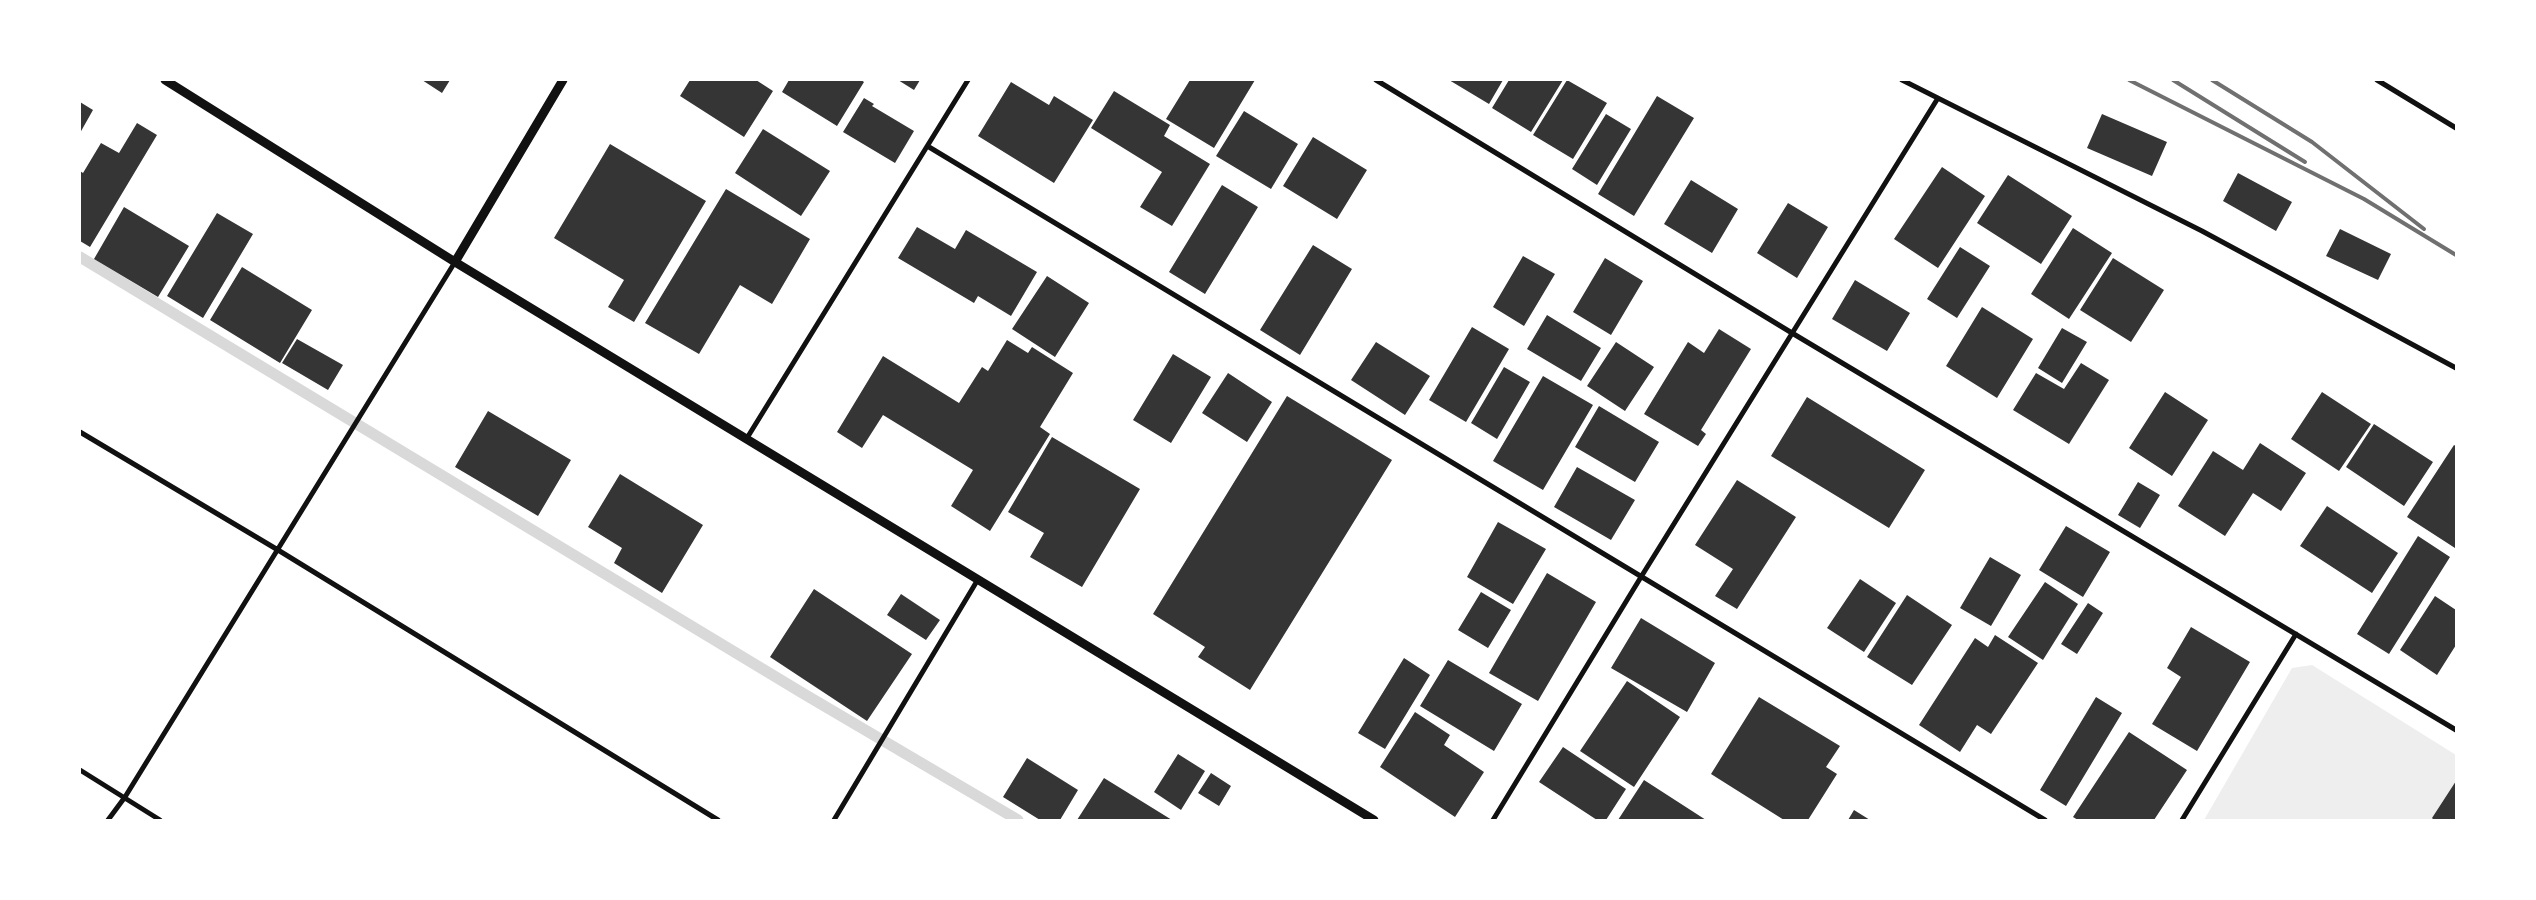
<!DOCTYPE html>
<html>
<head>
<meta charset="utf-8">
<style>
  body { margin:0 }
  #map { position:relative; width:2536px; height:900px; overflow:hidden; background:#fff; font-family:"Varela Round",sans-serif }
  canvas { display:block }
  .frame { position:absolute; inset:0; border:81px solid #fff; pointer-events:none }
</style>
</head>
<body>
<div id="map">
<canvas width="2536" height="900"></canvas>
<div class="frame"></div>
</div>
<script>
const context = document.querySelector('canvas').getContext('2d');
context.lineJoin = 'round';
function fill(path, color) {
  context.fillStyle = color;
  context.fill(path, 'evenodd');
}
function shape(rows) {
  const path = new Path2D();
  for (const r of rows) {
    path.moveTo(r[0], r[1]);
    for (let i = 2; i < r.length; i += 2) path.lineTo(r[i], r[i + 1]);
  }
  return path;
}
function stroke(path, color, width, dash) {
  context.strokeStyle = color;
  context.lineWidth = width;
  context.lineCap = dash ? 'butt' : 'round';
  context.setLineDash(dash || []);
  context.stroke(path);
}
const green = shape([
  [2312,665,2456,755,2456,820,2204,820,2292,668]
]);
const stream = shape([
  [80,257,804,694,1018,820]
]);
const building = shape([
  [422,80,450,80,442,93],
  [690,80,756,80,773,91,744,137,680,96],
  [789,80,861,80,864,82,837,126,782,92],
  [898,80,920,80,914,90],
  [1190,80,1255,80,1214,148,1166,119],
  [1449,80,1503,80,1489,104],
  [1509,80,1563,80,1531,132,1492,108],
  [1567,80,1607,103,1573,159,1533,135],
  [1011,82,1049,105,1054,96,1093,120,1054,183,978,136],
  [1114,91,1170,125,1164,136,1210,164,1172,226,1140,207,1162,172,1091,128],
  [1657,96,1694,118,1634,216,1598,194],
  [864,98,874,104,872,106,914,131,895,163,843,132],
  [80,102,93,110,80,133],
  [1244,111,1298,144,1271,189,1216,156],
  [1606,114,1631,129,1597,185,1572,169],
  [2102,114,2167,142,2152,176,2087,148],
  [137,123,157,135,90,247,80,241,80,171,83,173,101,143,119,153],
  [763,129,830,171,801,216,735,173],
  [1313,137,1367,170,1337,219,1283,186],
  [610,144,706,201,634,322,608,307,624,280,554,238],
  [1942,167,1985,196,1938,268,1894,239],
  [2238,173,2292,202,2276,231,2223,201],
  [2008,175,2072,216,2041,264,1977,223],
  [1691,180,1738,209,1712,253,1664,224],
  [1222,185,1258,207,1205,294,1169,272],
  [726,189,810,239,772,304,740,285,699,354,645,323],
  [1788,203,1828,227,1797,278,1757,253],
  [124,207,189,246,158,297,94,259],
  [217,213,253,234,203,318,167,296],
  [917,227,955,249,966,230,1037,272,1011,316,978,296,974,303,898,258],
  [2073,228,2112,253,2069,319,2031,294],
  [2340,229,2391,254,2378,280,2326,256],
  [1313,245,1352,269,1300,355,1260,330],
  [1960,247,1990,266,1957,318,1927,299],
  [1523,256,1555,274,1524,326,1493,307],
  [1605,258,1643,281,1611,335,1573,312],
  [2113,258,2164,290,2131,342,2080,310],
  [242,267,312,310,280,363,210,320],
  [1047,276,1089,303,1055,357,1012,329],
  [1855,280,1910,313,1887,351,1832,319],
  [1982,307,2033,339,1997,398,1946,366],
  [1547,315,1601,348,1581,381,1527,349],
  [1472,327,1509,349,1466,422,1429,400],
  [2062,328,2087,342,2062,383,2038,368],
  [1719,329,1751,349,1701,430,1706,434,1698,446,1644,414,1688,342,1704,353],
  [297,339,343,365,328,390,282,363],
  [1007,340,1028,353,1032,347,1073,373,1040,427,1050,434,990,531,951,506,973,470,883,415,862,448,837,432,883,356,959,403,982,367,988,371],
  [1376,342,1430,376,1405,415,1351,380],
  [1616,342,1654,367,1625,411,1587,386],
  [1173,354,1211,377,1171,443,1133,420],
  [2081,363,2109,380,2069,444,2013,410,2036,373,2064,389],
  [1504,367,1530,382,1497,439,1471,423],
  [1228,373,1272,402,1247,442,1202,413],
  [1543,376,1593,405,1543,490,1493,461],
  [2165,392,2208,420,2172,476,2129,448],
  [2322,392,2371,424,2339,471,2291,439],
  [1287,396,1392,460,1250,690,1198,657,1205,647,1153,614],
  [1807,397,1925,470,1889,528,1771,456],
  [1599,406,1659,442,1635,482,1575,447],
  [488,411,571,460,538,516,455,467],
  [2374,424,2433,462,2404,506,2346,467],
  [1052,437,1140,489,1082,587,1030,557,1044,533,1008,512],
  [2260,443,2306,473,2281,511,2253,493,2225,536,2178,506,2213,451,2243,470],
  [2454,445,2456,446,2455,548,2407,517],
  [1577,467,1635,500,1611,540,1554,507],
  [620,474,703,525,662,593,614,563,622,548,588,527],
  [1737,480,1796,517,1737,609,1715,596,1733,569,1695,545],
  [2138,482,2160,495,2140,528,2118,515],
  [2327,506,2398,553,2372,593,2300,546],
  [1498,522,1546,549,1513,604,1467,577],
  [2066,526,2110,552,2083,597,2039,570],
  [2418,536,2450,557,2389,654,2357,634],
  [1990,557,2021,575,1991,626,1960,608],
  [1547,573,1596,602,1538,701,1489,673],
  [1860,579,1896,603,1864,652,1827,628],
  [2045,582,2078,604,2043,660,2008,637],
  [814,589,912,654,867,721,770,657],
  [1481,592,1511,610,1488,648,1458,630],
  [901,594,940,620,926,640,887,615],
  [1907,595,1952,625,1912,685,1867,657],
  [2435,596,2456,610,2456,645,2437,675,2400,650],
  [2088,603,2103,613,2077,654,2061,644],
  [1641,618,1715,663,1687,712,1611,668],
  [2191,627,2250,662,2197,751,2152,724,2181,677,2167,668],
  [1995,635,2038,663,1991,734,1977,725,1960,752,1919,725,1975,638,1988,647],
  [1404,658,1430,675,1385,749,1358,733],
  [1448,660,1522,704,1494,751,1420,706],
  [1627,681,1680,717,1634,787,1580,751],
  [1759,697,1840,746,1826,767,1837,774,1808,820,1784,820,1711,774],
  [2096,697,2122,713,2066,806,2040,790],
  [1415,712,1450,735,1444,745,1484,772,1455,817,1380,767],
  [2129,732,2187,770,2154,820,2078,820,2073,817],
  [1563,747,1626,789,1606,820,1597,820,1539,782],
  [1178,754,1205,771,1181,810,1154,792],
  [1027,758,1078,790,1060,820,1040,820,1003,797],
  [1211,773,1231,786,1219,806,1198,793],
  [1104,778,1172,820,1077,820],
  [1644,780,1706,820,1618,820],
  [2456,781,2456,820,2434,820,2432,818],
  [1854,810,1870,820,1848,820]
]);
const minor = shape([
  [1376,80,1792,333,2456,730],
  [1902,80,2202,231,2456,368],
  [2377,80,2456,128],
  [929,147,2045,820],
  [80,432,278,550,718,820],
  [747,438,968,80],
  [80,770,160,820],
  [108,820,125,797,455,262],
  [834,820,977,581],
  [1493,820,1641,577,1938,98],
  [2182,820,2296,634]
]);
const tertiary = shape([
  [165,80,455,262,1374,820],
  [455,262,563,80]
]);
const rail = shape([
  [2129,80,2364,199,2456,255],
  [2173,80,2305,162],
  [2212,80,2312,142,2424,229]
]);
fill(green, '#eee');
stroke(stream, '#d9d9d9', 11);
fill(building, '#353535');
stroke(minor, '#111', 5);
stroke(tertiary, '#111', 9);
stroke(rail, '#707070', 4);
</script>
</body>
</html>
